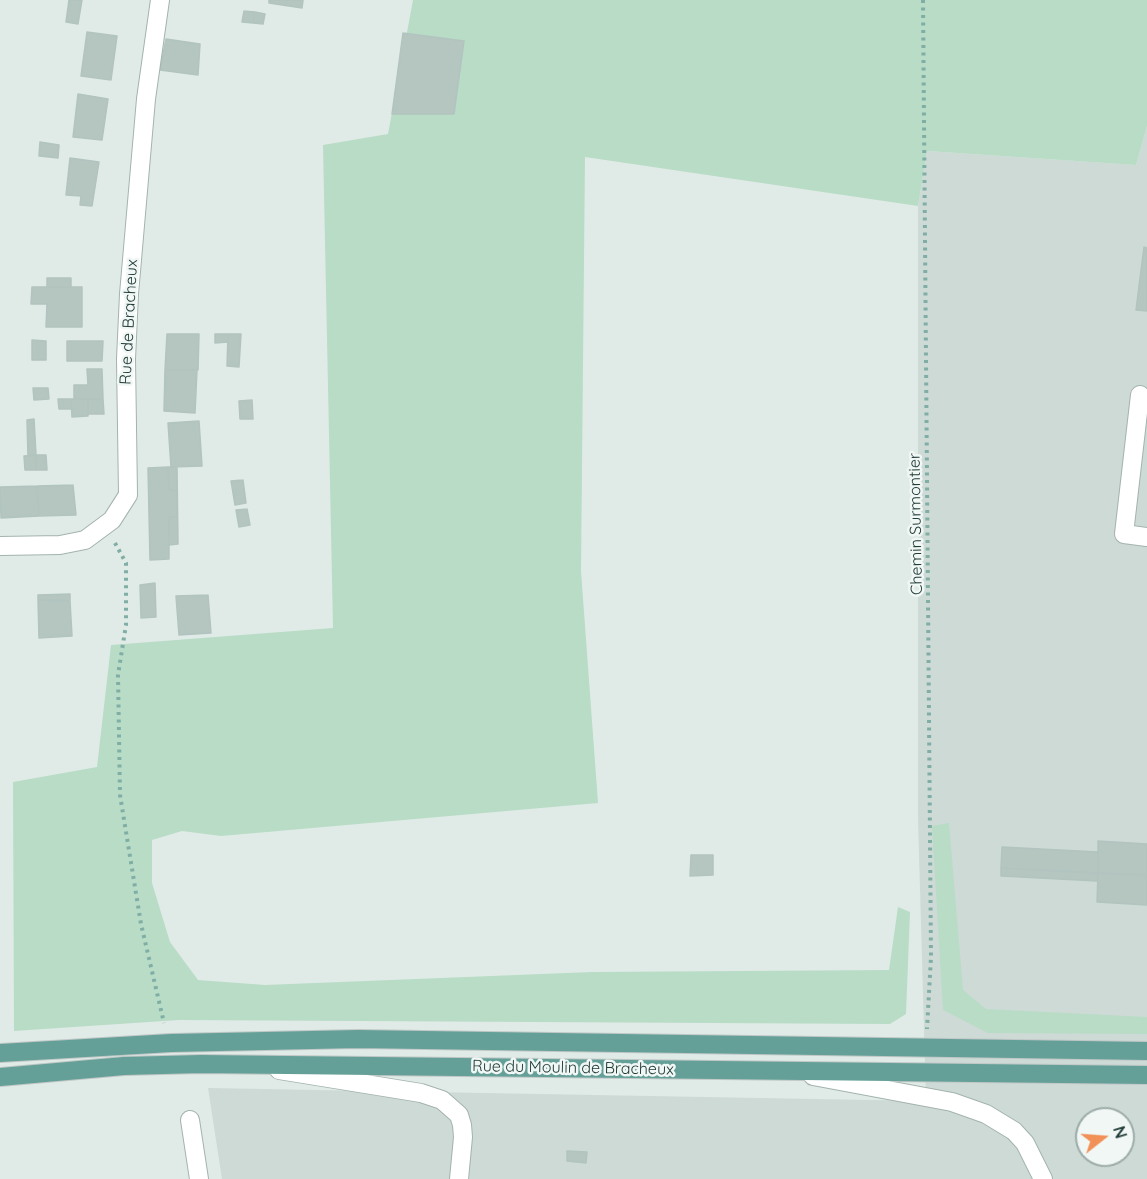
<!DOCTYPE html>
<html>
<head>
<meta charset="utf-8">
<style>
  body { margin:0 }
  #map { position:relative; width:1147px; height:1179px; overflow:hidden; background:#e0ebe7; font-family:Quicksand,sans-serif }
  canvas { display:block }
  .north { position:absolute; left:1075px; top:1107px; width:60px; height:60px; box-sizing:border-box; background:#f0f7f5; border:2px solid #9daca9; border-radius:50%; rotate:73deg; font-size:16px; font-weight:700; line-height:24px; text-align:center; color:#213b37 }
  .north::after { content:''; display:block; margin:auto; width:21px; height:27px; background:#f19057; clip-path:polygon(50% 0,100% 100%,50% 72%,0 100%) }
</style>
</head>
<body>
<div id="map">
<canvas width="1147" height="1179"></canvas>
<div class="north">N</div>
</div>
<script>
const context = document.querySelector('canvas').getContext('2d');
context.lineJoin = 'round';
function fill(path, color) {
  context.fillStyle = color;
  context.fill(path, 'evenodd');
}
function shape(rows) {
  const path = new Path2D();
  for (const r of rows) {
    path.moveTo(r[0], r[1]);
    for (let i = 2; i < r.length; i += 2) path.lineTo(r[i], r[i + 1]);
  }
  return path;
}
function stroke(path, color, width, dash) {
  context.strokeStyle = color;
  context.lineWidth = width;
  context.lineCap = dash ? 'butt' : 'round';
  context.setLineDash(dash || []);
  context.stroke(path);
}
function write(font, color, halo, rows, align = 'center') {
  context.font = font + ' Quicksand,sans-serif';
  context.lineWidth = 5;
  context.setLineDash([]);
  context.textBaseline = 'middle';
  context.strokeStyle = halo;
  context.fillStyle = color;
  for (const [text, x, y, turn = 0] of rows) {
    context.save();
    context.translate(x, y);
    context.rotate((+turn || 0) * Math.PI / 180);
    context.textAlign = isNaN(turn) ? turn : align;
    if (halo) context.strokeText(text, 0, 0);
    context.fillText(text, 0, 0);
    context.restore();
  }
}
const built = shape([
  [1147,126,1147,1179,222,1179,208,1088,926,1101,918,818,918,206,927,151,1136,165],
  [1087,1119,1123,1119,1123,1155,1087,1155]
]);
const green = shape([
  [413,0,1147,0,1147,126,1136,165,927,151,918,206,585,157,581,571,598,803,221,836,182,831,152,840,152,883,170,942,198,980,265,985,592,972,889,970,898,907,910,912,906,1014,890,1024,179,1020,14,1031,13,782,97,767,111,645,333,628,323,145,388,134],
  [949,823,963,990,986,1009,1147,1017,1147,1034,988,1033,943,1010,932,826]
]);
const building = shape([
  [69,0,82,0,78,24,66,22,69,0],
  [269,0,303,0,302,8,269,3,269,0],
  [244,11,255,12,253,23,242,22,244,11],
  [255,12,265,14,263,24,253,23,255,12],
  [87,32,117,36,111,80,81,76,87,32],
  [403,33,464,41,454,114,392,114,403,33],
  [166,39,200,44,198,75,160,70,166,39],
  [78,94,108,99,102,140,73,137,78,94],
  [40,142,59,145,58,158,39,156,40,142],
  [70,158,99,162,92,206,80,205,81,196,66,195,70,158],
  [1144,247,1147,248,1147,311,1136,310,1144,247],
  [47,278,71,278,71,287,47,287,47,278],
  [32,287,82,287,82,327,46,327,47,304,31,304,32,287],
  [167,334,199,334,198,370,165,370,167,334],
  [215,334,228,334,228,342,215,343,215,334],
  [228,334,241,334,239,367,227,366,228,334],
  [32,340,46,341,46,360,32,360,32,340],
  [67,341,103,341,102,361,67,361,67,341],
  [87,369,102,369,103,399,74,399,74,385,88,385,87,369],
  [165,370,197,370,195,413,164,411,165,370],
  [33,388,48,388,49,399,34,400,33,388],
  [58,399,71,399,72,409,59,409,58,399],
  [71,399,88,399,88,416,72,417,71,399],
  [88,399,103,399,104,414,88,414,88,399],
  [252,400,253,419,240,419,239,401,252,400],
  [34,419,36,455,28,456,27,420,34,419],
  [199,421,202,466,171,467,168,423,199,421],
  [36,455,46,455,47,470,36,470,36,455],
  [36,455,36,470,25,470,24,456,36,455],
  [168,467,177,467,178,544,169,545,169,517,177,517,177,491,169,490,168,467],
  [168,467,169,490,177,491,177,517,169,517,169,559,150,560,148,468,168,467],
  [243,480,246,503,235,505,231,481,243,480],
  [73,485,76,515,39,516,37,486,73,485],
  [37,486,39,516,1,518,0,487,37,486],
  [247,509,250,525,239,527,236,510,247,509],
  [155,583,156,617,141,618,140,585,155,583],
  [70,594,70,601,38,600,38,595,70,594],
  [208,595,211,633,179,635,176,596,208,595],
  [38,600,70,601,72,636,39,638,38,600],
  [1098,841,1147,844,1147,875,1098,873,1098,841],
  [1002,847,1098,852,1098,873,1001,868,1002,847],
  [691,855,713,855,713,875,690,876,691,855],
  [1001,868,1098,873,1097,881,1001,876,1001,868],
  [1098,873,1147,875,1147,905,1097,902,1098,873],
  [567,1151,587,1152,586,1163,567,1161,567,1151]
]);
const path = shape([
  [923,0,931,957,927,1029],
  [115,543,126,563,126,625,118,675,120,795,141,924,164,1023]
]);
const minor = shape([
  [1140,395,1124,534,1147,537],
  [0,546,60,545,85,540,112,520,128,495,126,359,129,294,146,99,160,0],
  [279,1070,421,1093,442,1100,459,1115,462,1125,463,1137,459,1179],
  [813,1076,952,1102,986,1114,1014,1131,1025,1143,1043,1179],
  [190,1120,199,1179]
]);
const major = shape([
  [0,1053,171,1043,358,1039,1147,1051],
  [0,1077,124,1066,201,1064,1147,1075]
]);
const streetNames = [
  ["Rue de Bracheux",129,322,-87],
  ["Chemin Surmontier",916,524,-91],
  ["Rue du Moulin de Bracheux",573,1068,1]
];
fill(built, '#cedad6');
fill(green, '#b8dcc6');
fill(building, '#b5c5c0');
stroke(building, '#b2c4bf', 1.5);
stroke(minor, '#a3b3af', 20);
stroke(major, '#c1c8c7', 20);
stroke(path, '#80aea5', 4, [3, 4.5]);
stroke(minor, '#fff', 18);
stroke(major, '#64a098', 18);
write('16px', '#213b37', '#f0f7f5', streetNames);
</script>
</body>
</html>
